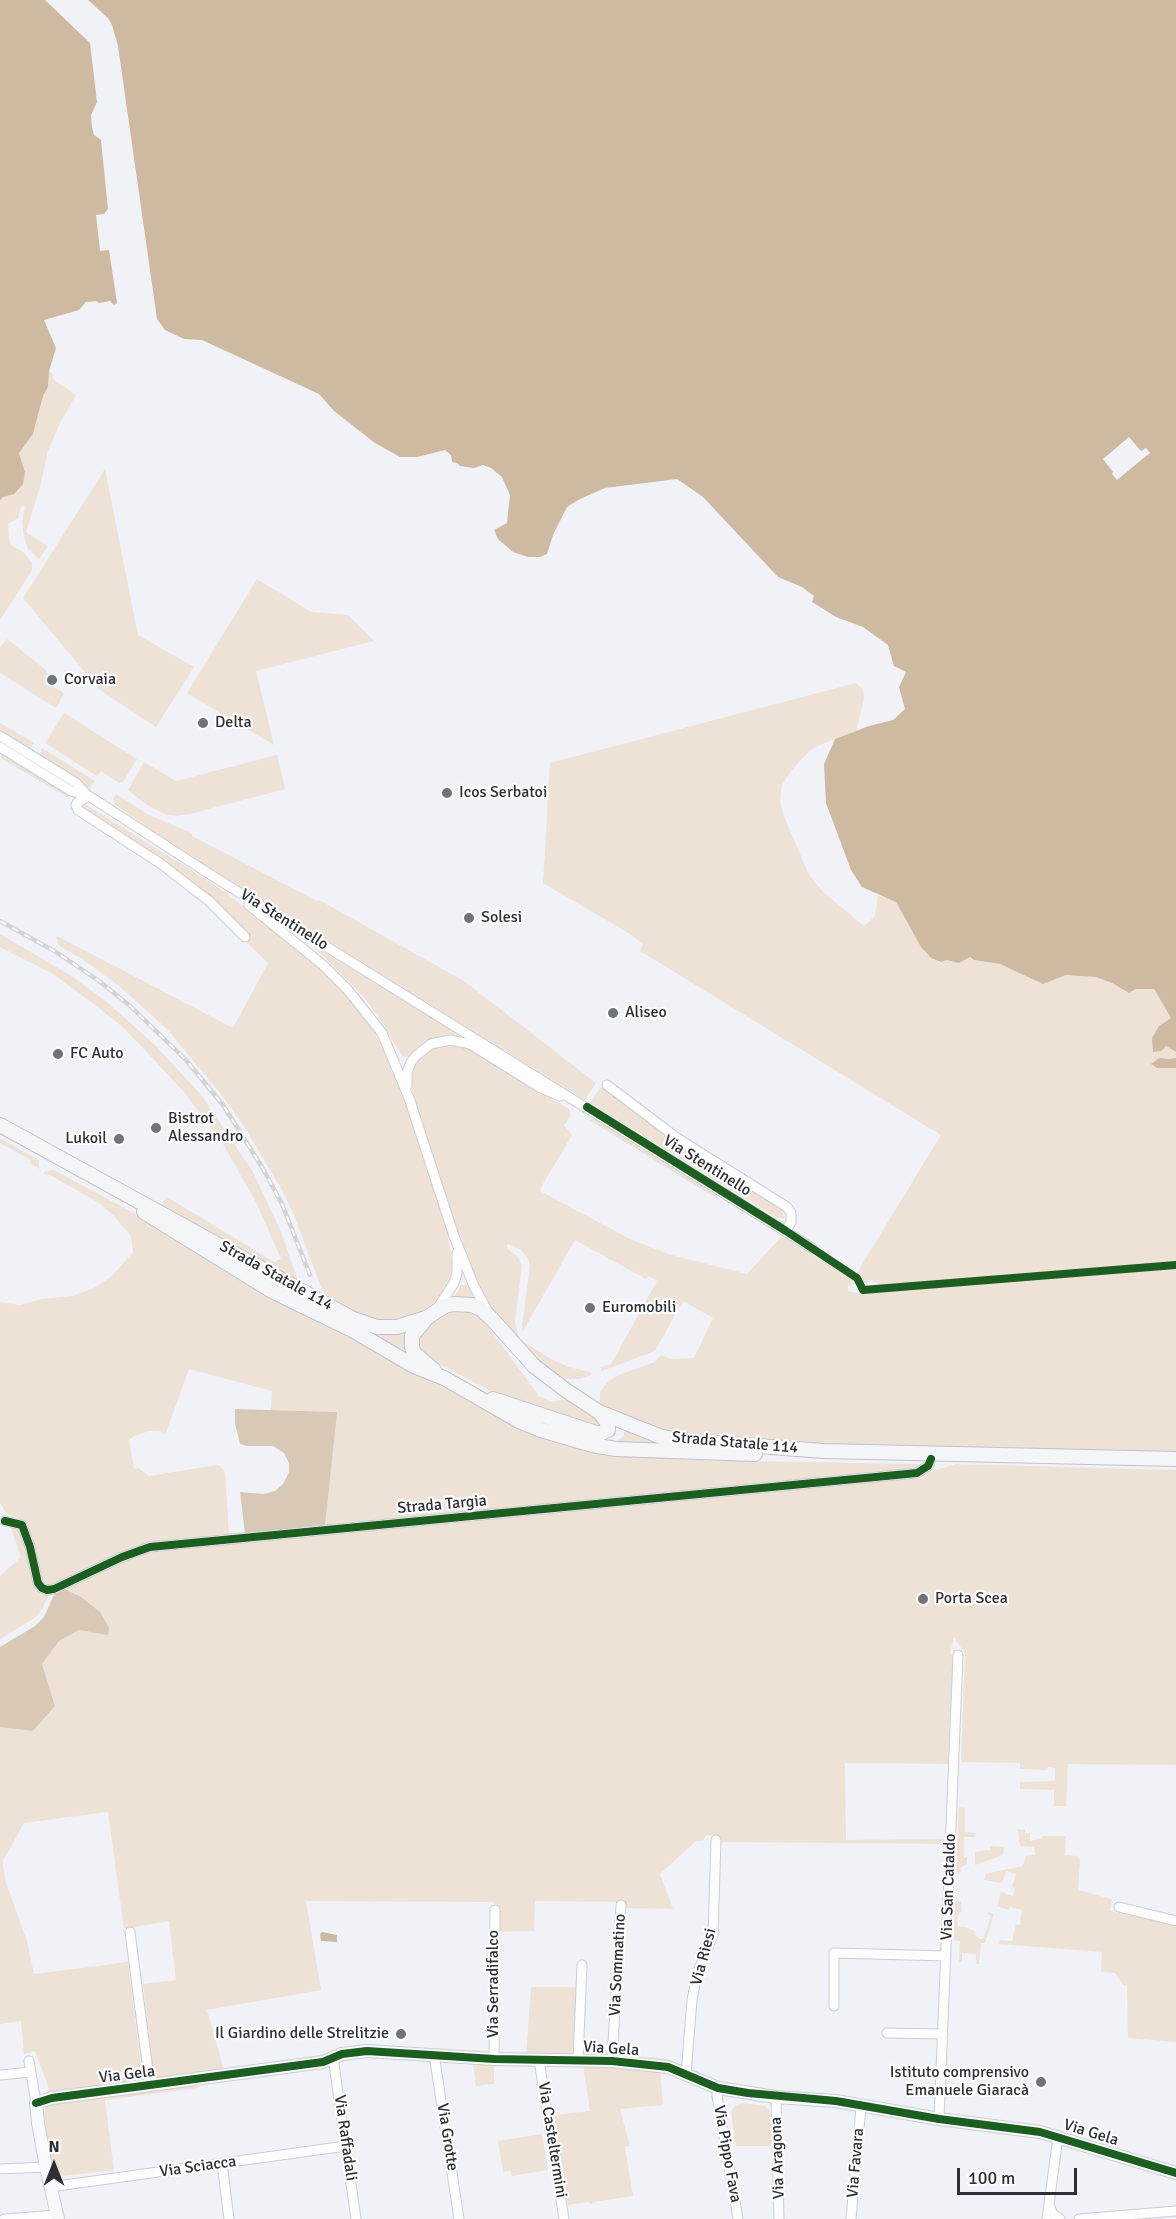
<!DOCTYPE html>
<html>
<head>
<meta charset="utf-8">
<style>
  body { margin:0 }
  #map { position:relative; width:1176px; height:2219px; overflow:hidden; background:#f0f2f8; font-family:Signika,sans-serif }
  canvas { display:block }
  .north { position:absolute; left:24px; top:2135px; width:60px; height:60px; -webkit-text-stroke:4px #fdfdfd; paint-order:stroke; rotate:0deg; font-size:16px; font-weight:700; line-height:24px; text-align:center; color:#2d2e36 }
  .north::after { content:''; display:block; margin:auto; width:21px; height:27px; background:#2d2e36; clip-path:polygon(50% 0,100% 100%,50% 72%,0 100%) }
  .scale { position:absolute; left:957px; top:2168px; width:120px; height:27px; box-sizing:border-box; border:3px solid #2d2e36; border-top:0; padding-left:8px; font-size:18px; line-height:21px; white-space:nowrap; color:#2d2e36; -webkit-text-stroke:4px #fdfdfd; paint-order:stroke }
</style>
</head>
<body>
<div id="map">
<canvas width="1176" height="2219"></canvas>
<div class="north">N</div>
<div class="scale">100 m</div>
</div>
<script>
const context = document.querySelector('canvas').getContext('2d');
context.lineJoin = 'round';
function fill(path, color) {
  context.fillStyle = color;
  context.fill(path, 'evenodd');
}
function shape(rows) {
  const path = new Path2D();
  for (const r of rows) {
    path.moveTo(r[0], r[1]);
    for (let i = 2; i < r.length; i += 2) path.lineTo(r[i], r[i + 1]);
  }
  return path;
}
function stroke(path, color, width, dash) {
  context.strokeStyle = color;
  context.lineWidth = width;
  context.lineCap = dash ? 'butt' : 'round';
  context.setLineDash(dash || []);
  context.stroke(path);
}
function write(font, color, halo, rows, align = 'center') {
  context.font = font + ' Signika,sans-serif';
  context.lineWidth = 4.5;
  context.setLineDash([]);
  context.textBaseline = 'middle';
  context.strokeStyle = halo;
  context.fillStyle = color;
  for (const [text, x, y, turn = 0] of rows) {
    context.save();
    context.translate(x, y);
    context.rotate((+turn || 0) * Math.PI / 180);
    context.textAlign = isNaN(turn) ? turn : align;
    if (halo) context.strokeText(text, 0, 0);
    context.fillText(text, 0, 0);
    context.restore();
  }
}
const green = shape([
  [49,371,52,373,54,380,76,395,60,423,48,451,40,487,26,532,48,546,39,559,28,549,24,537,22,522,25,507,21,506,18,518,8,524,9,539,11,545,23,552,32,563,32,570,0,620,0,500,3,497,14,494,25,472,19,453,33,434,43,396,48,387],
  [105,469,138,635,194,667,156,727,100,690,23,598],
  [257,579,311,612,348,615,374,641,256,671,274,745,187,693],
  [7,639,46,670,54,687,64,693,56,708,0,673,0,647],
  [856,683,863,689,864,699,856,731,822,744,809,751,791,771,782,785,780,801,783,814,809,875,823,892,864,926,875,916,878,896,888,897,896,902,921,947,931,958,941,962,947,960,959,963,970,957,974,960,1000,964,1043,984,1066,975,1096,977,1112,983,1129,993,1136,989,1154,989,1171,1018,1159,1026,1166,1046,1176,1052,1176,1058,1169,1059,1159,1058,1157,1068,1176,1068,1176,1263,885,1287,871,1280,865,1285,858,1271,941,1135,640,951,643,944,630,934,543,883,550,763],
  [64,713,137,759,123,782,119,783,101,771,97,776,45,743],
  [0,723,34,743,30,749,0,732],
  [42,748,95,781,90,788,40,757],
  [0,753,69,793,69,798,2,759],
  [277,755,285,789,190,814,177,816,167,815,147,805,128,790,144,762,176,781],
  [116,794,149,815,192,833,192,836,317,901,319,900,464,981,596,1083,585,1100,546,1076,165,841,115,804,113,799],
  [83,803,220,888,314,962,348,997,367,1020,386,1052,403,1099,414,1096,411,1079,417,1060,432,1048,453,1044,469,1048,569,1109,571,1116,564,1125,572,1135,543,1184,540,1191,630,1239,671,1255,747,1274,782,1236,851,1278,854,1284,848,1286,848,1291,857,1293,1176,1267,1176,1454,828,1446,797,1441,663,1433,607,1411,600,1403,600,1392,608,1382,619,1375,655,1362,661,1355,671,1359,694,1358,713,1318,683,1301,655,1351,602,1371,600,1367,610,1365,614,1359,657,1281,649,1276,646,1279,575,1240,523,1331,522,1326,530,1266,528,1259,522,1251,509,1244,507,1245,507,1249,517,1256,522,1265,515,1322,519,1339,551,1359,569,1367,590,1372,592,1375,579,1379,567,1379,549,1372,502,1324,481,1291,471,1270,460,1234,448,1238,453,1269,449,1283,439,1298,423,1313,396,1323,366,1319,324,1295,294,1215,282,1190,247,1131,224,1098,167,1029,118,985,82,959,59,946,56,937,59,937,233,1028,268,963,247,943,249,937,82,808],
  [0,934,70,975,107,1002,156,1046,202,1096,253,1172,281,1232,297,1278,296,1281,159,1207,167,1197,274,1262,281,1259,257,1204,223,1144,184,1092,125,1029,95,1005,53,974,0,947],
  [314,947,316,947,463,1037,449,1036,431,1039,420,1045,408,1057,402,1056,383,1024,364,997],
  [601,1087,675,1140,782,1210,784,1218,777,1218,590,1103],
  [594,1118,714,1193,719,1200,589,1120],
  [0,1138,39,1160,39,1169,30,1163,31,1160,0,1143],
  [54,1170,139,1216,287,1305,327,1327,340,1331,507,1422,555,1443,590,1451,694,1460,915,1464,920,1466,920,1469,325,1526,336,1412,271,1410,272,1391,189,1369,165,1435,160,1431,149,1431,134,1436,129,1440,134,1469,138,1468,149,1476,216,1465,220,1466,225,1472,229,1535,173,1540,53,1587,42,1584,25,1526,20,1519,7,1514,0,1503,0,1302,20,1305,41,1299,73,1296,94,1288,112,1276,133,1252,131,1236,114,1216,99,1203,52,1176,43,1174,45,1171],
  [213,1249,360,1329,411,1328,411,1357,325,1314],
  [461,1285,467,1285,471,1288,477,1299,453,1299],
  [459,1309,474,1312,480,1316,539,1396,551,1402,566,1399,603,1422,601,1430,504,1398,418,1353,418,1335,429,1324],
  [510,1409,592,1437,615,1442,624,1436,624,1430,620,1425,700,1445,606,1443,550,1429],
  [956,1464,1176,1470,1176,1765,1068,1764,1066,1806,1054,1806,1054,1790,1020,1789,1020,1782,1055,1781,1055,1768,1048,1767,1047,1770,1020,1769,1020,1763,961,1762,965,1654,954,1637,950,1653,953,1657,948,1764,845,1763,846,1840,945,1839,946,1844,719,1842,719,1836,706,1835,703,1841,696,1841,660,1874,673,1909,625,1908,625,1902,535,1901,534,1931,498,1932,497,1905,493,1902,306,1901,321,1990,207,2010,224,2070,158,2079,153,2073,143,1984,176,1980,169,1921,124,1929,108,1812,24,1823,3,1861,3,1866,6,1883,27,1941,34,1974,128,1962,143,2081,51,2094,35,2051,24,2054,21,2021,0,2024,0,1727,33,1731,55,1706,42,1664,59,1641,79,1630,108,1634,62,1588,150,1549,917,1476],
  [10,1526,17,1527,26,1543,35,1583,50,1593,43,1607,36,1617,0,1639,0,1576,21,1557],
  [959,1807,965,1808,965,1832,976,1833,975,1837,964,1837,964,1857,967,1857,967,1864,960,1868,961,1872,960,1873,956,1873],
  [1018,1829,1025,1830,1025,1833,1030,1833,1030,1841,1042,1838,1043,1836,1066,1836,1065,1855,1077,1856,1080,1861,1078,1890,1112,1899,1110,1911,1176,1925,1176,2042,1128,2038,1127,1986,1123,1985,1115,1973,1101,1972,1102,1952,999,1944,1000,1940,1012,1941,1016,1924,1020,1925,1022,1910,1010,1907,1008,1910,997,1906,1001,1892,1013,1896,1015,1888,1012,1887,1016,1874,1006,1871,1002,1883,984,1880,986,1874,989,1873,1023,1866,1026,1856,1035,1855,1034,1847,1021,1846,1019,1841],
  [990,1846,1004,1847,1003,1855,975,1865,975,1852,990,1850],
  [955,1901,961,1901,962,1911,957,1916,958,1927,966,1927,976,1932,975,1935,980,1939,983,1939,991,1916,987,1914,988,1912,994,1914,985,1943,981,1943,979,1964,976,1964,976,1954,962,1953,962,1962,959,1962,960,1941,954,1940],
  [531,1987,578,1987,574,2056,526,2056],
  [443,2058,496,2062,496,2066,494,2067,494,2084,476,2086,473,2064,443,2062],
  [583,2064,660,2070,663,2105,620,2109,630,2146,625,2147,633,2196,594,2202,590,2204,589,2202,568,2205,554,2115,590,2111],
  [197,2083,199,2088,105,2100,114,2170,54,2177,44,2127,44,2111,47,2105,52,2102],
  [744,2103,765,2106,769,2110,773,2146,736,2146,731,2112,736,2105],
  [542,2134,548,2170,512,2176,511,2171,503,2172,498,2141]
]);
const forest = shape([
  [235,1409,337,1412,325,1526,245,1534,240,1492,264,1494,275,1491,283,1484,289,1472,289,1463,284,1453,273,1446,247,1446,240,1444,235,1423],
  [62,1588,81,1597,100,1612,109,1628,108,1635,79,1630,59,1641,42,1664,55,1706,33,1731,0,1727,0,1647,35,1626,44,1617,54,1595]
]);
const water = shape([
  [0,0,45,0,90,43,97,102,91,115,92,127,94,135,101,140,108,209,104,214,96,215,100,251,109,250,117,303,114,305,110,301,99,303,96,301,86,302,79,310,44,320,56,348,49,371,48,387,43,396,33,434,19,453,25,472,23,484,14,494,3,497,0,500],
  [88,0,1176,0,1176,1052,1166,1046,1161,1051,1153,1052,1152,1038,1159,1026,1171,1018,1154,989,1136,989,1129,993,1112,983,1096,977,1066,975,1043,984,1000,964,974,960,970,957,959,963,947,960,941,962,931,958,921,947,896,902,862,887,851,870,826,803,824,764,835,739,869,726,893,720,905,709,899,687,906,672,894,666,888,645,863,627,836,617,812,602,814,596,802,587,778,577,703,497,677,479,605,488,580,499,567,507,553,535,547,554,540,557,528,557,513,552,498,539,494,530,507,523,510,495,502,477,491,468,483,465,474,468,460,466,457,463,452,462,451,455,445,450,417,457,400,457,375,443,334,411,319,394,202,340,184,339,165,330,157,319,118,46,112,25,108,18],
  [1159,1058,1169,1059,1176,1058,1176,1068,1157,1068,1151,1064],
  [322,1932,337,1935,337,1942,321,1941,320,1934]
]);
const pier = shape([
  [1129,437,1141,451,1146,448,1150,453,1117,480,1112,474,1113,472,1103,459]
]);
const street = shape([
  [0,736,76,783,87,795],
  [0,747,71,791,89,796,211,875,812,1248],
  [89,796,78,802,76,805,78,810,161,864,209,901,245,937],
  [249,905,323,965,348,990,382,1033,409,1098,454,1236,473,1284,488,1312],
  [607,1085,677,1138,787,1207,791,1213,791,1222,786,1231],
  [407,1086,407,1073,411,1062,417,1055,431,1044,450,1040,470,1044,539,1087,560,1096],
  [437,1309,454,1283,457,1273,457,1253],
  [5,1521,22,1525,30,1547,38,1583,42,1588,47,1590,54,1589,122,1557,150,1547,917,1473,928,1466,931,1459],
  [1119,1907,1176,1921],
  [130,1932,150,2086],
  [834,2006,834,1953,946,1956],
  [887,2033,943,2034],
  [434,2054,459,2219],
  [333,2057,356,2219],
  [494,2059,495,1910],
  [539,2060,564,2219],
  [578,2060,582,1965],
  [29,2061,36,2103],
  [612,2061,621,1905],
  [686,2074,692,2000,697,1974,713,1935,716,1840],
  [0,2075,31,2072],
  [718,2088,717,2096,738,2219],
  [776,2097,779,2219],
  [939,2119,958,1655],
  [222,2163,229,2219],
  [0,2169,46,2167],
  [50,2187,346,2146],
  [1049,2205,1053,2214,1060,2219],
  [4,2219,56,2215],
  [851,2219,861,2107],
  [1047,2219,1058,2137],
  [1079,2219,1176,2211]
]);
const secondary = shape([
  [58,2219,46,2167,38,2123,36,2103,52,2098,323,2062,342,2054,367,2051,494,2059,612,2061,668,2067,718,2088,776,2097,836,2101,939,2119,1040,2132,1176,2173]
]);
const primary = shape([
  [0,1125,351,1318,377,1327,397,1327,426,1318,445,1306,454,1304,472,1305,481,1309,492,1319,534,1366,567,1391,599,1412,659,1436,677,1440,824,1451,1176,1459],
  [144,1212,272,1291,354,1331,414,1366,444,1378,519,1421,541,1430,592,1445,616,1449,755,1454],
  [425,1320,412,1336,412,1347,414,1353,434,1370],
  [493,1399,599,1434,608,1430,608,1424,600,1413]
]);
const rail = shape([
  [0,921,56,952,99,981,129,1005,186,1060,223,1105,262,1167,282,1204,310,1275]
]);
const cycleway = shape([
  [587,1107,786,1231,857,1278,863,1290,1176,1265],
  [5,1521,22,1525,30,1547,38,1583,42,1588,47,1590,54,1589,122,1557,150,1547,917,1473,928,1466,931,1459],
  [36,2103,52,2098,323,2062,342,2054,367,2051,494,2059,612,2061,668,2067,718,2088,748,2093,836,2101,939,2119,1040,2132,1176,2173]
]);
const markers = [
  [52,680,6,"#71737a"],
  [203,723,6,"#71737a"],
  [447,793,6,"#71737a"],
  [469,918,6,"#71737a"],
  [613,1013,6,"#71737a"],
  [58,1054,6,"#71737a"],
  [156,1128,6,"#71737a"],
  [119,1139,6,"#71737a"],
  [590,1308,6,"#71737a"],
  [923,1599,6,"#71737a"],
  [401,2034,6,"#71737a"],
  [1041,2082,6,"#71737a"]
];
const poiNames = [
  ["Corvaia",64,680],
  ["Delta",215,723],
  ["Icos Serbatoi",459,793],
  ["Solesi",481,918],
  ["Aliseo",625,1013],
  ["FC Auto",70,1054],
  ["Bistrot",168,1119],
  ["Alessandro",168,1137],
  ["Lukoil",107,1139,"right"],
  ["Euromobili",602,1308],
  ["Porta Scea",935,1599],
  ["Il Giardino delle Strelitzie",389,2034,"right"],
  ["Istituto comprensivo",1029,2073,"right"],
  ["Emanuele Giaracà",1029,2091,"right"]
];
const streetNames = [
  ["Via Stentinello",284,920,32],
  ["Via Stentinello",707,1166,32],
  ["Strada Statale 114",276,1276,29],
  ["Strada Statale 114",735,1443,5],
  ["Strada Targia",442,1505,-5],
  ["Via San Cataldo",949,1887,-88],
  ["Via Riesi",704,1957,-75],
  ["Via Sommatino",618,1965,-87],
  ["Via Serradifalco",494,1984,-90],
  ["Via Gela",611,2049,4],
  ["Via Gela",127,2075,-7],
  ["Via Gela",1091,2133,17],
  ["Via Grotte",447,2137,81],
  ["Via Raffadali",345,2138,82],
  ["Via Casteltermini",552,2140,81],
  ["Via Pippo Fava",727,2154,80],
  ["Via Aragona",778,2158,-92],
  ["Via Favara",856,2163,-85],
  ["Via Sciacca",198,2167,-8]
];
fill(green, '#ede2d5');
fill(forest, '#d8c9b7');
fill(water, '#cdbaa1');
fill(pier, '#f0f2f8');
stroke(street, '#cbcdd3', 11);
stroke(secondary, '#cbcdd3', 14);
stroke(primary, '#c1c3cb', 16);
stroke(street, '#fdfdfe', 9);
stroke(secondary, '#f8f9fb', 12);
stroke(primary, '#f4f5f8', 14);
stroke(rail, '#d2d3d4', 4.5);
stroke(rail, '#fdfdfd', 2, [7]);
stroke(cycleway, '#1b5e20', 8);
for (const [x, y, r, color] of markers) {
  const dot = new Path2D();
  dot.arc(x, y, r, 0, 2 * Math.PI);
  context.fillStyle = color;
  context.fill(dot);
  stroke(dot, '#fdfdfd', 2);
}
write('16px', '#2d2e36', '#fdfdfd', poiNames, 'left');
write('16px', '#2d2e36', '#fdfdfd', streetNames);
</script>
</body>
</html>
